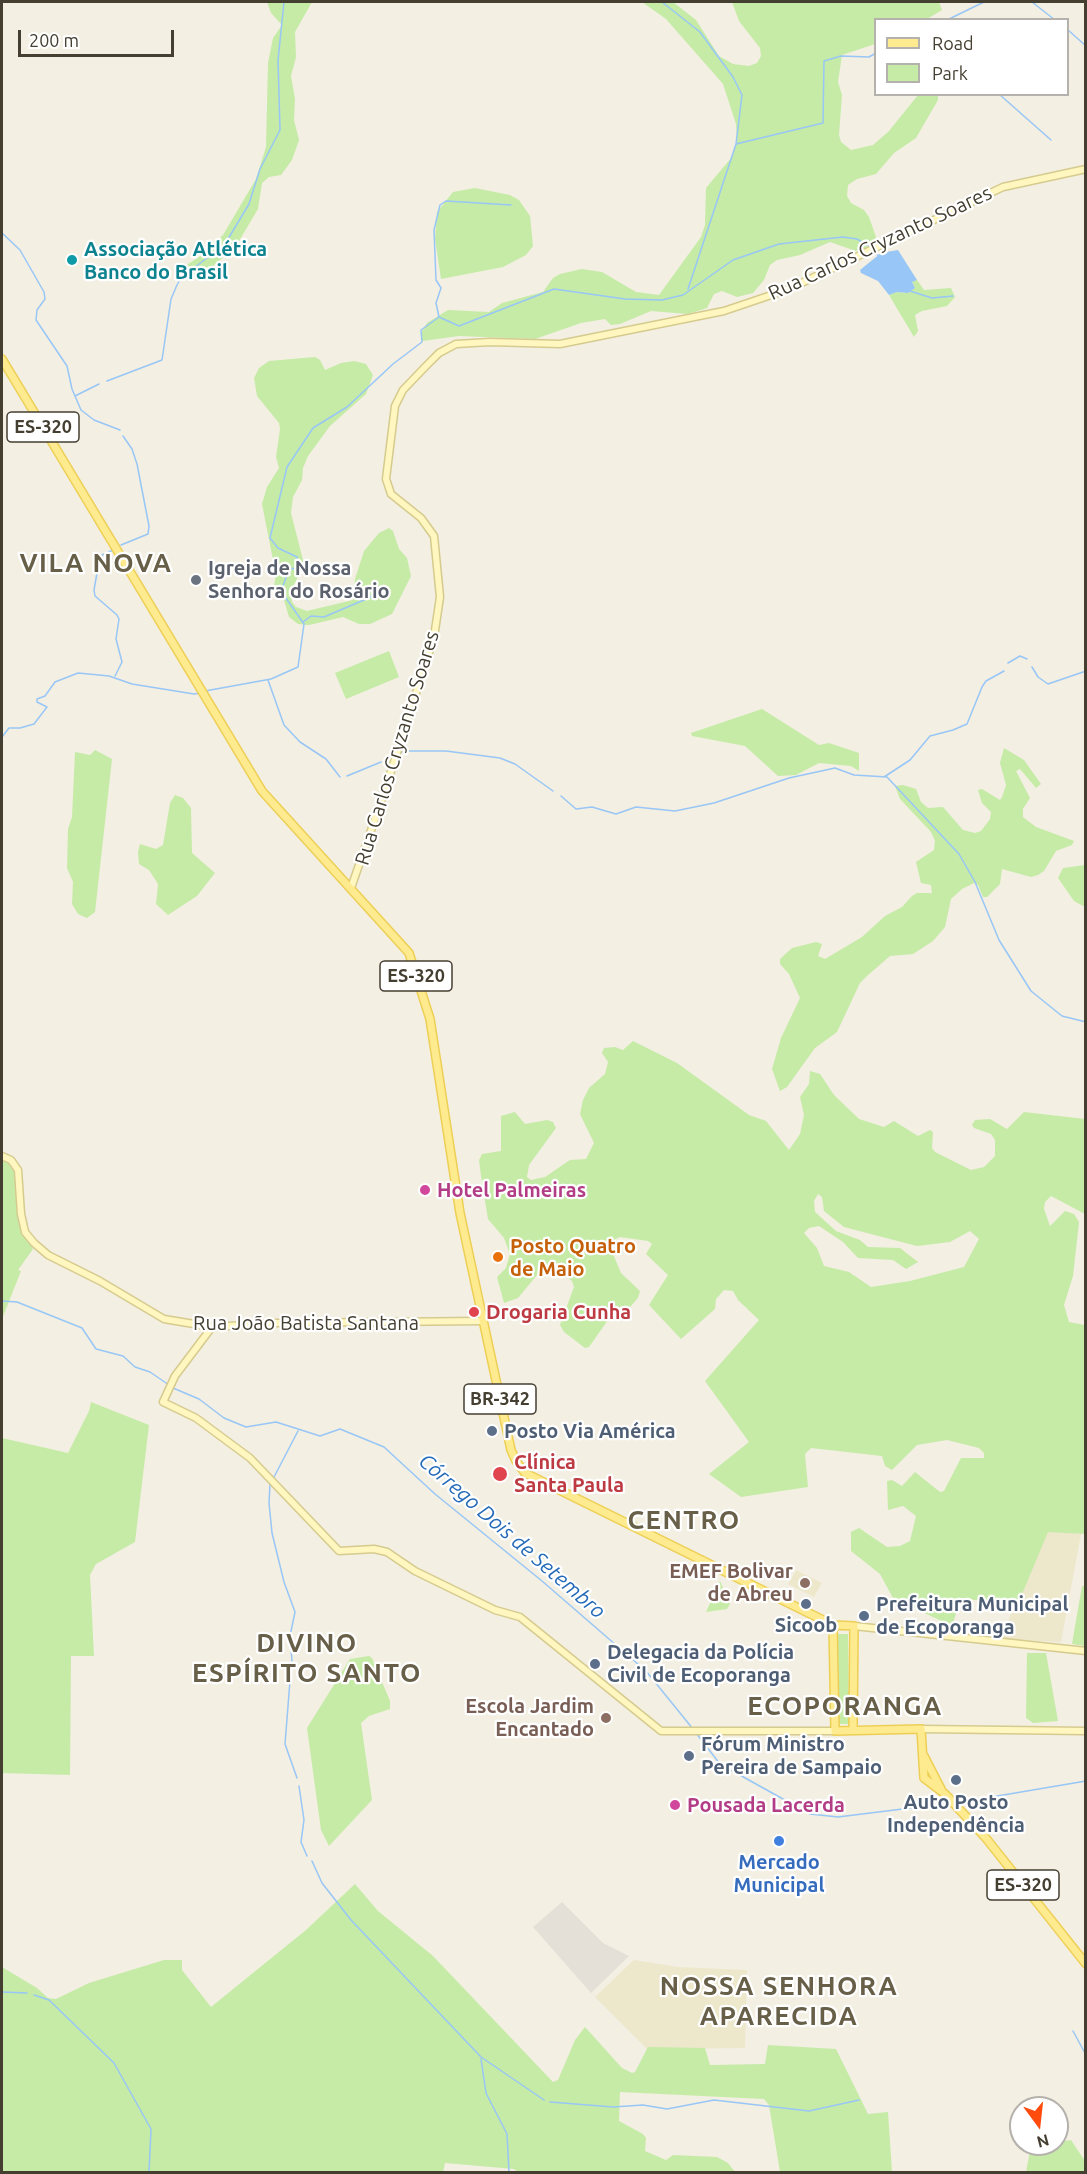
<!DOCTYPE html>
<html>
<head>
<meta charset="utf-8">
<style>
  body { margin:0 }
  #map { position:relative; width:1087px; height:2174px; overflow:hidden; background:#f3efe2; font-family:Ubuntu,sans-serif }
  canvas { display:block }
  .frame { position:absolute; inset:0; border:3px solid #453f32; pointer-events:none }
  .legend { position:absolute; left:874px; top:18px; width:195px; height:78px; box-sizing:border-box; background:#fff; border:2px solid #b5b2ad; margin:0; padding:8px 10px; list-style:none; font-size:18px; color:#453f32 }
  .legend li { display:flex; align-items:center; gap:12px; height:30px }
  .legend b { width:30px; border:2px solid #b5b2ad }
  .north { position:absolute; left:1009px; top:2096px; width:60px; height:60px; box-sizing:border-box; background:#fff; border:2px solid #b5b2ad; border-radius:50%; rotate:165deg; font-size:16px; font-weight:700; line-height:24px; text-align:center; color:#453f32 }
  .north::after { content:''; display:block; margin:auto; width:21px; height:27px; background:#ff4b0d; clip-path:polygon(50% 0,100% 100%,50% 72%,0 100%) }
  .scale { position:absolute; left:18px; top:30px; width:156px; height:27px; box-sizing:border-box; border:3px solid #453f32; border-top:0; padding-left:8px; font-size:18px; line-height:21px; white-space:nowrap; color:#453f32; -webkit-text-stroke:4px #fff; paint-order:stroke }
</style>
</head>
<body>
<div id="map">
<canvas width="1087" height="2174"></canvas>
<div class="frame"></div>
<ul class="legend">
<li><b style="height:8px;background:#ffeb8f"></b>Road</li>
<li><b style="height:16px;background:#c5eba7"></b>Park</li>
</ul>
<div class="north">N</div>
<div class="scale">200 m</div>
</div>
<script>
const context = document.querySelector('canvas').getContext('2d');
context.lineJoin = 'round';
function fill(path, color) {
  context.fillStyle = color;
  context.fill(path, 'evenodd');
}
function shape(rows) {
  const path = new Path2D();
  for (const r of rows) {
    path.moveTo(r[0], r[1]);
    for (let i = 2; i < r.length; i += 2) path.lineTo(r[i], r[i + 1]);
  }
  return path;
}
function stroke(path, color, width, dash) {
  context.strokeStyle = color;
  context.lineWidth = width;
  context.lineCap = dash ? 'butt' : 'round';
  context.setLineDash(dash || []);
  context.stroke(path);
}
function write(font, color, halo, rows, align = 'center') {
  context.font = font + ' Ubuntu,sans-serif';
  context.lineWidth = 4.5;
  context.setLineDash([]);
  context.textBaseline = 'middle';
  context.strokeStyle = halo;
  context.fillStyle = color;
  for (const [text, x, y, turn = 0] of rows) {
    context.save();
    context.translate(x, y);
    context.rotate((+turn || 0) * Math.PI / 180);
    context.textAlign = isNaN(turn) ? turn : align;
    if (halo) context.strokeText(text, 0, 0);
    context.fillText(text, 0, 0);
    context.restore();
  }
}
const industrial = shape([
  [562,1902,603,1943,629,1956,591,1993,533,1927]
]);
const education = shape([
  [1044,1530,1081,1534,1061,1642,1001,1639],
  [796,1570,822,1583,814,1597,788,1584],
  [634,1960,678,1967,747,1970,745,2048,647,2049,595,1997]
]);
const green = shape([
  [267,2,312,2,295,32,296,57,291,76,295,99,294,120,299,140,292,160,281,175,269,177,262,183,258,209,236,246,211,268,188,278,183,270,185,266,202,255,223,235,256,179,266,147,268,63,273,38,282,25,271,13],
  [642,2,673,2,696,20,719,56,733,64,749,66,757,63,761,56,760,48,739,21,732,2,939,2,942,10,927,19,876,20,875,44,842,55,838,82,842,95,839,135,841,142,851,150,873,145,889,131,918,95,938,95,938,100,916,138,894,153,876,174,857,179,848,185,847,196,851,203,864,210,869,217,876,237,875,240,866,248,856,251,830,242,800,255,777,260,770,265,764,280,753,293,737,297,722,291,714,294,707,308,688,314,651,311,620,324,611,325,605,319,581,323,535,339,459,336,422,341,421,333,427,323,448,310,489,312,502,303,543,292,553,278,560,274,582,269,602,272,636,292,659,295,701,237,705,225,706,188,732,157,737,140,736,124,723,84,666,19],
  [475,188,510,195,519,200,530,216,533,246,526,255,503,267,441,279,435,239,437,212,453,192],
  [917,280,924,290,951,288,955,297,947,306,922,311,915,315,918,331,914,337,889,295,897,292,908,293,915,288,912,282],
  [315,357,320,360,325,370,341,363,354,361,366,364,373,375,366,394,330,426,308,456,303,468,302,480,293,497,291,513,304,564,291,591,292,602,296,607,307,611,353,600,355,579,364,551,379,533,389,528,393,531,399,549,407,558,411,576,392,614,370,624,359,624,343,617,309,625,298,624,289,617,284,600,274,586,276,575,262,504,267,487,279,468,276,457,280,429,279,423,257,396,254,378,259,368,269,361],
  [389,651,399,677,346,699,335,673],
  [762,709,819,745,829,743,859,753,859,771,851,766,819,763,796,775,778,776,745,746,692,736,691,733],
  [1004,748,1024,760,1041,784,1036,788,1020,769,1016,771,1030,798,1023,809,1023,817,1036,827,1074,841,1072,845,1056,851,1044,871,1038,875,1031,877,1002,869,1000,884,987,897,983,897,978,885,974,883,962,889,951,899,945,927,933,941,913,954,890,956,868,975,860,983,837,1032,815,1048,787,1087,780,1091,772,1069,781,1038,800,998,789,974,780,964,780,959,792,948,816,942,822,944,818,956,825,959,862,937,885,916,902,907,912,896,917,893,932,893,931,885,921,883,916,862,934,850,935,841,931,832,900,799,895,786,903,785,916,789,921,802,928,808,943,807,963,830,975,833,981,831,990,819,991,812,982,803,978,790,982,789,1000,800,1002,797,1006,785,1000,763],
  [95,750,112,759,95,912,87,918,78,914,72,904,73,882,67,868,68,829,72,817,75,752,90,755],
  [175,795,183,798,191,808,192,853,215,873,197,896,168,915,156,904,158,884,149,870,139,864,138,852,140,844,156,849,163,845,170,803],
  [1085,865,1086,865,1085,907,1074,901,1058,878,1063,868],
  [633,1041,677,1063,749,1115,766,1121,789,1150,800,1134,804,1115,800,1097,809,1084,810,1071,820,1074,834,1095,859,1119,884,1127,894,1121,918,1136,930,1130,933,1132,932,1148,935,1152,971,1170,984,1167,995,1156,995,1140,991,1134,974,1128,972,1125,975,1120,990,1119,1007,1129,1024,1112,1085,1119,1085,1214,1051,1196,1045,1202,1044,1209,1050,1226,1065,1211,1074,1214,1079,1222,1073,1276,1064,1305,1069,1322,1085,1325,1085,1534,1048,1532,1017,1606,961,1598,952,1626,893,1598,880,1574,851,1551,851,1532,859,1528,887,1547,900,1546,910,1541,916,1516,903,1506,888,1510,887,1481,892,1480,902,1486,915,1472,940,1492,944,1491,961,1458,984,1458,984,1453,979,1448,947,1440,917,1445,892,1470,885,1466,882,1456,811,1448,805,1454,808,1487,741,1497,709,1474,749,1442,705,1381,759,1320,738,1300,733,1291,724,1290,716,1299,715,1309,681,1339,649,1305,668,1275,646,1254,652,1244,648,1241,620,1237,607,1243,606,1249,613,1254,621,1273,640,1291,638,1298,623,1315,615,1310,589,1347,585,1348,564,1332,560,1325,574,1287,572,1281,562,1273,553,1270,537,1275,518,1298,504,1303,497,1277,506,1268,510,1254,504,1238,488,1219,481,1176,479,1160,482,1154,501,1151,501,1116,515,1112,525,1124,547,1120,553,1122,556,1128,529,1165,527,1177,531,1180,545,1177,570,1160,586,1159,594,1143,580,1114,583,1100,589,1088,605,1074,608,1062,602,1053,604,1048,615,1047,623,1050],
  [818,1194,822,1197,824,1211,844,1227,917,1246,950,1242,970,1231,979,1239,964,1267,910,1281,871,1287,849,1272,824,1266,817,1248,804,1233,809,1228,819,1226,843,1242,858,1258,893,1260,906,1269,918,1262,900,1248,868,1247,860,1240,836,1231,815,1212,814,1201],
  [2,1155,15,1172,19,1225,33,1249,18,1270,21,1271,2,1319],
  [91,1402,149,1425,135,1542,96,1564,90,1575,94,1656,71,1656,70,1775,2,1773,2,1438,68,1453,89,1411],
  [720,1581,730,1604,727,1609,706,1612],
  [1082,1586,1085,1586,1085,1646,1072,1644],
  [836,1634,848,1634,849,1724,837,1724],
  [1027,1653,1046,1653,1058,1721,1033,1723,1026,1718],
  [369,1656,372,1658,390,1701,390,1709,369,1716,361,1723,372,1800,329,1846,321,1830,307,1728,350,1659],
  [355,1884,378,1911,433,1956,553,2082,558,2080,575,2040,585,2027,622,2068,632,2073,635,2072,648,2047,705,2048,710,2065,765,2064,768,2045,836,2049,868,2114,888,2112,892,2172,780,2172,769,2105,764,2099,620,2092,619,2121,643,2134,646,2138,645,2151,666,2160,673,2155,717,2157,728,2163,735,2172,518,2172,514,2169,445,2163,443,2172,2,2172,2,1967,37,1988,48,1998,56,1999,89,1983,164,1960,182,1960,182,1970,211,2007,306,1930],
  [1071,2140,1085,2161,1085,2172,1026,2172,1031,2146]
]);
const water = shape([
  [898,250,917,280,912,282,915,288,908,293,897,292,889,295,878,281,861,273,860,270,881,253]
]);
const stream = shape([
  [662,2,700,32,733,77,742,95,736,144,688,289],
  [1032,2,1055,20],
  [947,20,984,2],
  [1068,30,1086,46],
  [999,94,1051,140],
  [736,144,823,123,824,61,841,56,869,57,876,53],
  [2,233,20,250,44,292,45,299,37,310,36,320,67,366,72,389,81,410,94,420,120,430],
  [875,253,879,256],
  [910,291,932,298,953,296],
  [439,317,459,326,554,289,625,299,662,300,683,295,733,260,779,244,843,237,857,239,869,246],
  [439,317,436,303,441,288,436,280,434,230,440,205,446,201,511,205],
  [107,381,162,360,171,299,177,285,181,278,225,244,249,204,260,169,280,130,278,60,284,2],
  [75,396,99,384],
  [121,545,148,534,149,526,137,464,132,449,123,436],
  [113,550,100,556,94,590,95,596,117,615,119,619,116,639,122,662,115,676],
  [303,622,311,616,324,617,385,591],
  [1008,663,1020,656,1027,659],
  [1032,667,1038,677,1048,684,1086,671],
  [268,680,284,725,300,742,326,759,340,777],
  [205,691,271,679,298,667,304,624,281,591,289,570,297,567,297,557,278,548,270,538,287,467,313,428,347,407,393,364,422,342,421,330,439,317],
  [2,737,9,728,20,728,34,724,47,707,37,702,37,699,45,696,55,682,78,673,109,676,132,684,194,694,201,693],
  [400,753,406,751,446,751,500,758,515,764,553,791],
  [347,776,381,762],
  [884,777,910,760,930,736,953,730,967,724,982,687,986,681,1004,671],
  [561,796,576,809,592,807,616,814,636,807,675,811,714,803,789,778,835,768,854,775,887,777,959,854,975,882,999,940,1031,991,1062,1016,1086,1022],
  [2,1301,17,1302,82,1328,96,1349,123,1356,135,1367,150,1372,169,1385],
  [173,1388,199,1399,224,1418,246,1427,276,1422,320,1436,340,1429,384,1447,435,1494,542,1581,646,1671,693,1729],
  [274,1477,298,1431],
  [270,1484,269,1503,272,1533,284,1582,295,1612,290,1636,292,1661],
  [291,1668,285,1744,297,1778],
  [696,1733,720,1764,810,1814,838,1817,951,1803],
  [299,1786,304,1820,301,1842,307,1856],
  [956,1803,1086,1781],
  [928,1806,933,1808],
  [312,1861,322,1883,351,1920,481,2057,544,2100],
  [2,1992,27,1993],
  [34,1995,49,2000,114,2063,151,2129,149,2172],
  [1073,2031,1086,2055],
  [481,2059,486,2093,507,2134,509,2172],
  [550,2102,613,2107,643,2105,667,2109,714,2100,809,2111,859,2100]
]);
const secondary = shape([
  [351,888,385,790,434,637,440,597,434,536,421,518,391,494,386,479,395,406,403,390,426,366,439,353,456,344,490,342,560,344,724,311,789,289,1003,187,1086,169],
  [2,1156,11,1160,18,1170,21,1214,25,1232,34,1243,48,1255,100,1281,164,1319,212,1327,277,1323,483,1321],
  [212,1327,175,1376,163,1402,196,1418,250,1458,339,1551,374,1549,387,1552,415,1571,495,1610,520,1617,661,1731,835,1731],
  [854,1626,1086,1651],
  [921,1729,1086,1731]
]);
const primary = shape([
  [2,359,262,791,409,953,430,1019,460,1213,511,1450,516,1461,525,1473,833,1625,854,1626,853,1730],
  [833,1625,835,1731,921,1729,924,1778],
  [924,1756,941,1789],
  [924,1778,945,1794,985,1837,1086,1964]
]);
const markers = [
  [72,260,6,"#0f9aa8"],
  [196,580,6,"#6b7280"],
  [425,1190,6,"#d1479c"],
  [498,1257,6,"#e8710a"],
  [474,1312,6,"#e0444e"],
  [492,1431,6,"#5c6f8a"],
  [500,1474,8,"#e0444e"],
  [805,1583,6,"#8d6e63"],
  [806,1604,6,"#5c6f8a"],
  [864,1616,6,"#5c6f8a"],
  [595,1664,6,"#5c6f8a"],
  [606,1718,6,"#8d6e63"],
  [689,1756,6,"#5c6f8a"],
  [956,1780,6,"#5c6f8a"],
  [675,1805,6,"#d1479c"],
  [779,1841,6,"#3f7fe0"]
];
const shields = [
  [43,427,72],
  [416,976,72],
  [500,1399,72],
  [1023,1885,72]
];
const shieldNames = [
  ["ES-320",43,427],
  ["ES-320",416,976],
  ["BR-342",500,1399],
  ["ES-320",1023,1885]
];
const streetNames = [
  ["Rua Carlos Cryzanto Soares",880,243,-25],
  ["Rua Carlos Cryzanto Soares",397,748,-73],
  ["Rua João Batista Santana",306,1323]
];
const cultureNames = [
  ["Associação Atlética",84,249],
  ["Banco do Brasil",84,272]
];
const worshipNames = [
  ["Igreja de Nossa",208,568],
  ["Senhora do Rosário",208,591]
];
const hotelNames = [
  ["Hotel Palmeiras",437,1190],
  ["Pousada Lacerda",687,1805]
];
const foodNames = [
  ["Posto Quatro",510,1246],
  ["de Maio",510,1269]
];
const healthNames = [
  ["Drogaria Cunha",486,1312],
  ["Clínica",514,1462],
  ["Santa Paula",514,1485]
];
const serviceNames = [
  ["Posto Via América",504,1431],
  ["Prefeitura Municipal",876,1604],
  ["de Ecoporanga",876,1627],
  ["Sicoob",806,1625,"center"],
  ["Delegacia da Polícia",607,1652],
  ["Civil de Ecoporanga",607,1675],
  ["Fórum Ministro",701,1744],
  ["Pereira de Sampaio",701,1767],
  ["Auto Posto",956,1802,"center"],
  ["Independência",956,1825,"center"]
];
const educationNames = [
  ["EMEF Bolivar",793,1571],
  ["de Abreu",793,1594],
  ["Escola Jardim",594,1706],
  ["Encantado",594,1729]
];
const shopNames = [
  ["Mercado",779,1862],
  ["Municipal",779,1885]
];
const waterNames = [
  ["Córrego Dois de Setembro",512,1536,41]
];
const districtNames = [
  ["VILA NOVA",96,563],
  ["CENTRO",684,1520],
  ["DIVINO",307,1643],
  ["ESPÍRITO SANTO",307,1673],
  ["ECOPORANGA",845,1706],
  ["NOSSA SENHORA",779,1986],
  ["APARECIDA",779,2016]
];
fill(industrial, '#e4e0d8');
fill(education, '#ede7cb');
fill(green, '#c5eba7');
fill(water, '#98c6f6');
stroke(stream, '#98c6f6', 1.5);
stroke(secondary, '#d6cb8e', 9);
stroke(primary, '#edcf56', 10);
stroke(secondary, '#fff6c0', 6);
stroke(primary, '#ffeb8f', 7);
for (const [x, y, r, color] of markers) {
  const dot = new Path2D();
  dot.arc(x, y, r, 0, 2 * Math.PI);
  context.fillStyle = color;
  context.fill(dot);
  stroke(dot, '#fff', 2);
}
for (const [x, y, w] of shields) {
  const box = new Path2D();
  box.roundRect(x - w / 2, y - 15, w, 30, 4.5);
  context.fillStyle = '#fff';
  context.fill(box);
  stroke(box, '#453f32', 1.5);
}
write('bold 18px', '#453f32', null, shieldNames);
write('20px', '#453f32', '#fff', streetNames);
write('bold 20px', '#0d838f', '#fff', cultureNames, 'left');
write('bold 20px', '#5b616d', '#fff', worshipNames, 'left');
write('bold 20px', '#b23c85', '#fff', hotelNames, 'left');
write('bold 20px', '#c56008', '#fff', foodNames, 'left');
write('bold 20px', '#be3a42', '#fff', healthNames, 'left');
write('bold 20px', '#4e5e75', '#fff', serviceNames, 'left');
write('bold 20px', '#785e54', '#fff', educationNames, 'right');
write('bold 20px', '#366cbe', '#fff', shopNames);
write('italic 21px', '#246ab8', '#fff', waterNames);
context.letterSpacing = '1.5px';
write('bold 26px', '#685f49', '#fff', districtNames);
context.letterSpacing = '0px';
</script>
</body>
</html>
